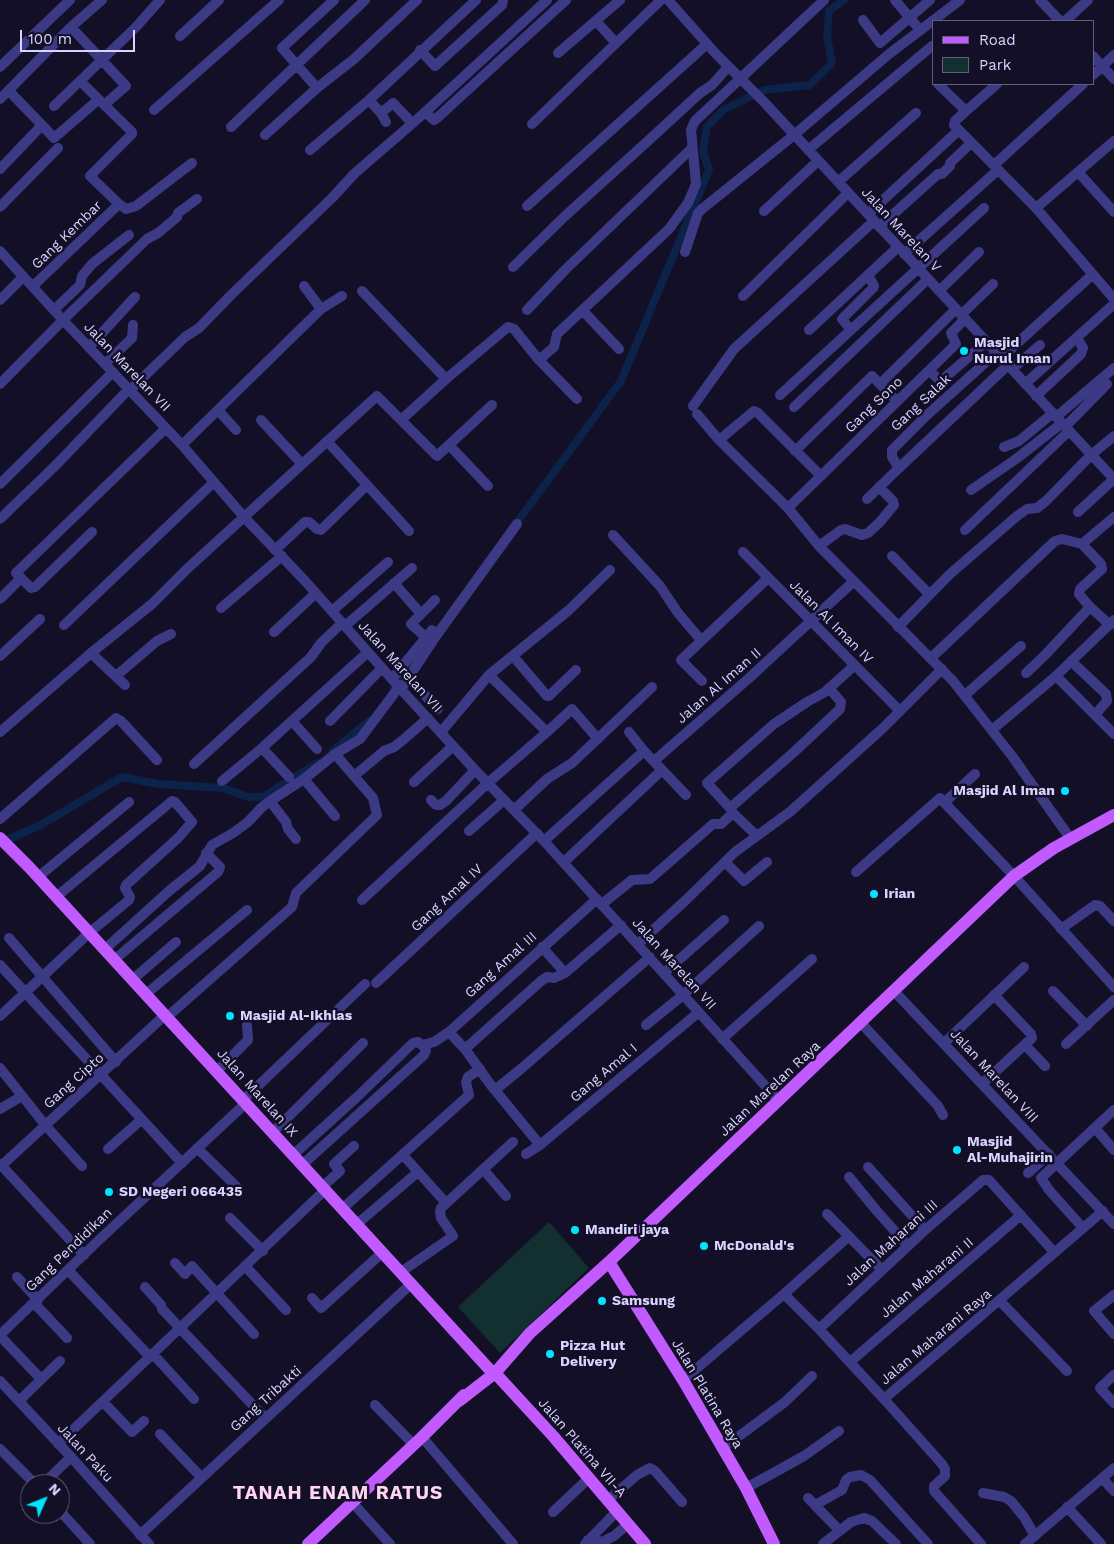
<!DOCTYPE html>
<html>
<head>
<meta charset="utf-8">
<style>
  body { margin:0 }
  #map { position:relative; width:1114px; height:1544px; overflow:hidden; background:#130f26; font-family:"Work Sans",sans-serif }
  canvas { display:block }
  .legend { position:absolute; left:932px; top:20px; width:162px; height:65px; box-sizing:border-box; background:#130f26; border:1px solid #625e7d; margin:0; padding:6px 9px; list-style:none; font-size:15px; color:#d9d4ff }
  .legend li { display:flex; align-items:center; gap:10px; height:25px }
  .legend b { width:25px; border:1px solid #625e7d }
  .north { position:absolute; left:20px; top:1474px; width:50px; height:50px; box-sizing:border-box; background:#130f26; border:1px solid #625e7d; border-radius:50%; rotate:46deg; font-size:14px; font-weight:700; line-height:20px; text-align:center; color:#d9d4ff }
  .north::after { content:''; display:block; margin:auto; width:18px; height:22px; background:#00e5ff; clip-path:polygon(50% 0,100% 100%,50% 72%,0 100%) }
  .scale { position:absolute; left:20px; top:30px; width:115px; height:22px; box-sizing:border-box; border:2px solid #d9d4ff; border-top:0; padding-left:6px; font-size:15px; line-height:18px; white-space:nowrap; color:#d9d4ff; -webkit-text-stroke:4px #130f26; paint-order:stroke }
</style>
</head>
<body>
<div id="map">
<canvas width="1114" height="1544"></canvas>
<ul class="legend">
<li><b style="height:6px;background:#c25bff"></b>Road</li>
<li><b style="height:14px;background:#12302f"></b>Park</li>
</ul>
<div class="north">N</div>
<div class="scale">100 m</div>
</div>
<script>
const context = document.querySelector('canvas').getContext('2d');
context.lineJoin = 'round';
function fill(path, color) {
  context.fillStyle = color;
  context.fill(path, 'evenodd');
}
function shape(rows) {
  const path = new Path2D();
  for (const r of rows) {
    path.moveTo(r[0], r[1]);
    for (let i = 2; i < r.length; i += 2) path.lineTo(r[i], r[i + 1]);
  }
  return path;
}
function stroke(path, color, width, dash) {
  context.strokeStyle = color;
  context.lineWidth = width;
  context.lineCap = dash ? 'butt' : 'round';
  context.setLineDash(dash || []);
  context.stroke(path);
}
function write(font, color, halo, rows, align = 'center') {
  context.font = font + ' "Work Sans",sans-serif';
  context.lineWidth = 5;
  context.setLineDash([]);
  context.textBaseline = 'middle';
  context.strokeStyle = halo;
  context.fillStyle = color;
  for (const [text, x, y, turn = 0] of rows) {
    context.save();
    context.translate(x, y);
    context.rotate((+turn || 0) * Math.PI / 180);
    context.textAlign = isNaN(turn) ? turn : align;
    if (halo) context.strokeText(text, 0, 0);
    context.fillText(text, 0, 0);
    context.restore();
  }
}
const green = shape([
  [549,1222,589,1268,500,1353,458,1307]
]);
const canal = shape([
  [513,528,621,381,709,170,703,151,707,127,723,110,764,90,810,85,832,63,827,37,829,11,844,0],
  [394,688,416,657],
  [333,751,370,720],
  [2,842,39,826,122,777,159,784,223,788,248,797,263,797,318,763]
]);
const minor = shape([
  [102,0,71,27,126,86,104,105],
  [668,0,716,54,764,102,1114,479],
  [895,0,920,30],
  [1040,0,1060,21],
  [863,20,880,43,930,0],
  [596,21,616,43],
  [1065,21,1088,0],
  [180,36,219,0],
  [420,50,435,66,502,5,503,0],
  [558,53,620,0],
  [1093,56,1114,79],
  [0,67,70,0],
  [1093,75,1114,55],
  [80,81,132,132,132,134,90,176,119,204],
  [938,84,966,111],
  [997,84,966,111,955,121,954,125,1036,208,1114,299],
  [317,88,282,48,334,0],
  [9,91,42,125],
  [0,99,71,27],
  [369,100,381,113,393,103,412,123],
  [54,106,136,27,160,0],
  [154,110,279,0],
  [425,112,434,120,437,118,566,0],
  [381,113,386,122],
  [532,124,661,0],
  [231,127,365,0],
  [265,135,317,88,354,59,417,0],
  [310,150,369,100,476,0],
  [808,150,932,46],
  [994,165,1083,84],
  [0,169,42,125,54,138,98,100],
  [1078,172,1114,212],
  [838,182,916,113],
  [527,206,707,44],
  [0,207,58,148],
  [1036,208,1114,141],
  [764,211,818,161],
  [868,214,959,130],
  [879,227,938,174,942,174,950,166,950,163,971,143],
  [0,251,63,320,182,445,244,517,306,582,398,686,475,770,544,841,779,1101],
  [685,252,698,213,702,209,794,135,889,54,960,0],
  [904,254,998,170],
  [513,267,564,217,649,140,700,93,712,85,728,67],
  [33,286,119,204,126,209,136,206,192,163],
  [362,291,446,379],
  [939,291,979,252],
  [743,296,848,193],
  [0,300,23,277],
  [321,309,342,296],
  [54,310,80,285,82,276,92,264,129,235],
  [527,310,566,269,691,149],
  [583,311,619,349],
  [961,315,993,284],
  [850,329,842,319,873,288,874,286,868,275],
  [809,330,898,247],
  [89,347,135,297],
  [1001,358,1092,275],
  [539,360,554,347,557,334,669,229,688,203,696,184,691,130,695,121,824,0],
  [105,364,132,338,133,325],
  [1012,369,1040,345],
  [930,371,940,381,942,380,986,342],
  [0,384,63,320,147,239,158,233,177,217,178,213,197,199],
  [880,384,956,309],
  [1025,384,1114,304],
  [130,390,185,337,199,328,232,294,332,198,354,174,422,115,547,0],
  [780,395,984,208],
  [1036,396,1081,354,1083,348,1077,338],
  [693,406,734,349,874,221],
  [794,407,928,279],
  [218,410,236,430],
  [697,414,719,440,788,508,819,546,953,681,1012,756,1070,838],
  [1056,417,1114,368],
  [261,420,302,464],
  [401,420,437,456,492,405],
  [1065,427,1107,384],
  [719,440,754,411,758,413,821,476],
  [327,441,409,531],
  [182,445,321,309,304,286],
  [449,445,488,486],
  [1004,447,1019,441,1053,413],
  [795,451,872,376,897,401],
  [899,468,1008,365],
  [0,484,113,372],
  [971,490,1016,459,1062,423],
  [867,499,899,468,892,457,892,450,927,415,996,353],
  [788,508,956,344,951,333,965,319],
  [1078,512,1114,479],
  [0,519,55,466,129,389],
  [965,530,1069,431],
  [92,532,35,587,31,588,16,573,166,428],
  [613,535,660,586,678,613,701,640],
  [1082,544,1101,564,1102,569,1080,589,1079,594,1090,607,1110,625],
  [819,546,841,530,845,529,862,535,868,533,880,522,894,505,893,501,879,487],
  [275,550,305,522,309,522,317,529,321,530,367,485],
  [743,552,900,711],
  [892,556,929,594],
  [394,583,421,614],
  [0,599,21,578],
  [221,608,282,556],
  [332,611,388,562],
  [64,625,214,482],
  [345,626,412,568],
  [898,627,950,574,1017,516,1027,509,1037,508,1046,501,1091,455,1114,436],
  [274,632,316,593],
  [430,641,411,624,435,600],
  [91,653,125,685],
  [0,656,40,619],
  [513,656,547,696,549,696,576,670],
  [931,658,1055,541,1062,539,1082,544,1114,517],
  [1071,661,1106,694,1107,701,1095,715],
  [1026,673,1046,654,1090,607],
  [116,676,157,641,171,634],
  [1056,676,1114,734],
  [409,677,430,701,434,702,438,709],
  [392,679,432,630],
  [702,681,681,660,768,578],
  [401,689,436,636,517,524],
  [965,695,1021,646],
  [292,721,317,749],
  [330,721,382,668],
  [992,730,1056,676,1114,620],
  [0,732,91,653,152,604,188,568,377,396,401,420,446,379,508,327,514,329,539,360,577,399],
  [441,732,489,675,569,610,610,570],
  [547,732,572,709,598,739],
  [629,732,644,751],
  [262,748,289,777],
  [654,761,748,679,853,582],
  [194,764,311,657,321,643,342,623],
  [354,776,384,751,394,747,403,740,428,718],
  [304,779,335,816],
  [222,781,262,748,368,652],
  [414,782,453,746],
  [431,800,436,805,440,805,446,801,475,770],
  [270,801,286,822,288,829,296,839],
  [945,802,975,774],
  [730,808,793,753,840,709,841,702,829,688],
  [514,810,547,779,572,763,652,687],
  [0,819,116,718,121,721,157,760],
  [469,831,504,800],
  [757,836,791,811,883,728,942,669],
  [544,841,644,751,686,795],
  [564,862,662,770],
  [725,862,744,881,767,862],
  [856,872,940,798,1014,876,1114,987],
  [38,877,129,802],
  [362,900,488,783,547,732,489,675],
  [602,904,632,880,650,879,713,824,721,824,733,813],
  [1061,929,1095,905,1100,906,1114,921],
  [9,938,116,1062],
  [638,944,687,899,735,852,757,836,733,813,730,808,707,783,774,724,807,702,825,692,855,665],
  [542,947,565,973],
  [104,950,169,891,200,866,212,845,233,833,248,822,261,808,270,801,304,779,335,754,360,739,399,687],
  [114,960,218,872,220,867,206,853],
  [0,965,182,1163],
  [664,973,724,920],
  [132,980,176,942],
  [376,983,537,833],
  [894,991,1114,1224],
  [1053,991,1087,1026],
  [146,994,247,910],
  [0,1016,89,933,129,900,130,897,125,888,126,885,178,838,192,822,175,802,172,801,56,897],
  [167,1017,292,907,296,893,377,815,373,798,335,754],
  [861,1023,938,1106,943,1115],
  [646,1025,683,995,759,926],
  [449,1032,465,1049,541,981,547,977,554,978,565,973,621,925],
  [722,1039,812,959],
  [944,1043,1024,967],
  [1066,1044,1114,1000],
  [422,1045,434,1042,449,1032,597,899],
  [1026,1046,1045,1066],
  [465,1049,490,1084,540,1145],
  [0,1068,46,1126,82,1166],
  [217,1071,248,1040,247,1025],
  [982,1084,1032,1038,1031,1034,994,995],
  [495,1090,522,1068,650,957],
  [243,1100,365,984],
  [0,1109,22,1096],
  [1095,1128,1114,1150],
  [273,1132,363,1043],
  [197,1148,239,1189],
  [108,1149,142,1119],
  [526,1154,540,1145,699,1012],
  [293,1155,357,1097,413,1043,418,1042,422,1045,426,1050,424,1055,302,1165],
  [403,1155,446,1203],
  [0,1164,84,1255],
  [0,1167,165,1015],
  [868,1167,925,1230],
  [483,1169,506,1196],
  [1028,1173,1049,1154],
  [849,1177,876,1210,908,1246],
  [322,1187,340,1171,334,1164,354,1146],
  [343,1208,469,1095,466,1082,468,1077,480,1069],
  [827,1214,882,1270],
  [230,1218,263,1251],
  [357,1224,418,1172],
  [1083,1228,1049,1190,1041,1178,1114,1110],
  [175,1263,185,1274,192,1266,254,1334],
  [245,1266,286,1310],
  [68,1270,150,1357],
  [401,1272,453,1236,441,1218,440,1211,441,1208,513,1142],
  [17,1277,38,1300],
  [145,1287,161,1305,162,1309,265,1418],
  [784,1294,848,1237],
  [1114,1295,1094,1311,1114,1334],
  [312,1298,321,1308,383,1252],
  [1000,1301,1067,1371],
  [34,1303,67,1338],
  [819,1329,925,1230,983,1180,989,1180,1054,1252],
  [0,1335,99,1240,246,1103],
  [0,1336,41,1379],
  [153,1354,194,1399],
  [850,1362,1021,1215],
  [1114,1375,1100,1388,1114,1403],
  [683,1380,784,1294,819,1329,884,1399,1103,1211],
  [0,1381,71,1457,149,1544],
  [884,1399,942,1464,945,1469,945,1476,934,1486,934,1491,981,1544],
  [19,1401,60,1361],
  [103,1402,132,1432,144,1421],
  [375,1405,414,1445],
  [160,1434,201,1477],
  [422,1437,513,1544],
  [58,1444,325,1190],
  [723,1448,785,1402,812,1376],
  [0,1449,35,1484],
  [1102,1478,1114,1491],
  [43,1484,71,1457],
  [746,1488,804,1456,839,1431],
  [983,1493,1004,1497,1011,1501,1024,1517,1035,1536],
  [808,1498,839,1530],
  [608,1500,637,1475,650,1468,655,1471,682,1502],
  [352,1502,390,1544],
  [815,1505,842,1490,846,1480,850,1477,861,1475,870,1480,928,1544],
  [1067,1507,1101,1544],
  [60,1511,90,1544],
  [553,1512,589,1478],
  [140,1535,412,1283],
  [588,1540,598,1542,604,1541,614,1536,628,1524],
  [585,1544,617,1511],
  [823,1544,851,1522,864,1518,872,1521,896,1544],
  [1025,1544,1114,1468]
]);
const major = shape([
  [0,838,29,867,490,1370],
  [609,1262,683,1380,746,1488,774,1544],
  [495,1373,553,1436,645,1544],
  [459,1401,495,1373,530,1333,609,1262,1014,876,1054,848,1114,815],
  [308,1544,422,1437,464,1395]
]);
const markers = [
  [964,351,5,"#00e5ff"],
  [1065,791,5,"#00e5ff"],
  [874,894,5,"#00e5ff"],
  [230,1016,5,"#00e5ff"],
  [957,1150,5,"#00e5ff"],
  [109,1192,5,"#00e5ff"],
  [575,1230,5,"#00e5ff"],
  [704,1246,5,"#00e5ff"],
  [602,1301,5,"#00e5ff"],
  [550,1354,5,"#00e5ff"]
];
const streetNames = [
  ["Jalan Marelan V",901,230,47],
  ["Gang Kembar",67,235,-44],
  ["Jalan Marelan VII",127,367,46],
  ["Gang Salak",921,403,-43],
  ["Gang Sono",874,405,-44],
  ["Jalan Al Iman IV",831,622,45],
  ["Jalan Marelan VII",400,667,48],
  ["Jalan Al Iman II",719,686,-41],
  ["Gang Amal IV",447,898,-43],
  ["Jalan Marelan VII",674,964,48],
  ["Gang Amal III",501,965,-42],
  ["Gang Amal I",604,1073,-40],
  ["Jalan Marelan VIII",994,1076,47],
  ["Gang Cipto",74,1081,-42],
  ["Jalan Marelan Raya",770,1089,-43],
  ["Jalan Marelan IX",257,1093,48],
  ["Jalan Maharani III",891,1243,-42],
  ["Gang Pendidikan",69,1250,-44],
  ["Jalan Maharani II",927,1278,-40],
  ["Jalan Maharani Raya",936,1337,-40],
  ["Jalan Platina Raya",707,1394,59],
  ["Gang Tribakti",266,1399,-42],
  ["Jalan Platina VII-A",582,1448,49],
  ["Jalan Paku",85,1453,47]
];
const poiNames = [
  ["Masjid",974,343],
  ["Nurul Iman",974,359],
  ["Masjid Al Iman",1055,791,"right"],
  ["Irian",884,894],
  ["Masjid Al-Ikhlas",240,1016],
  ["Masjid",967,1142],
  ["Al-Muhajirin",967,1158],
  ["SD Negeri 066435",119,1192],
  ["Mandiri jaya",585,1230],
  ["McDonald's",714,1246],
  ["Samsung",612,1301],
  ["Pizza Hut",560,1346],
  ["Delivery",560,1362]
];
const districtNames = [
  ["TANAH ENAM RATUS",338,1493]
];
fill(green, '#12302f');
stroke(canal, '#0c2248', 8);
stroke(minor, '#3d3a85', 10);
stroke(major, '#c25bff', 12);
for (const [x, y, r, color] of markers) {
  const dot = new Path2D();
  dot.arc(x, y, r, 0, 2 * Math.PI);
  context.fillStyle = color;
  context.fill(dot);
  stroke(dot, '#130f26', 2);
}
write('14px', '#d9d4ff', '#130f26', streetNames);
write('bold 14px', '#d9d4ff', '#130f26', poiNames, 'left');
context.letterSpacing = '1px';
write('bold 19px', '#ffd6f0', '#130f26', districtNames);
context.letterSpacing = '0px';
</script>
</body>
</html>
